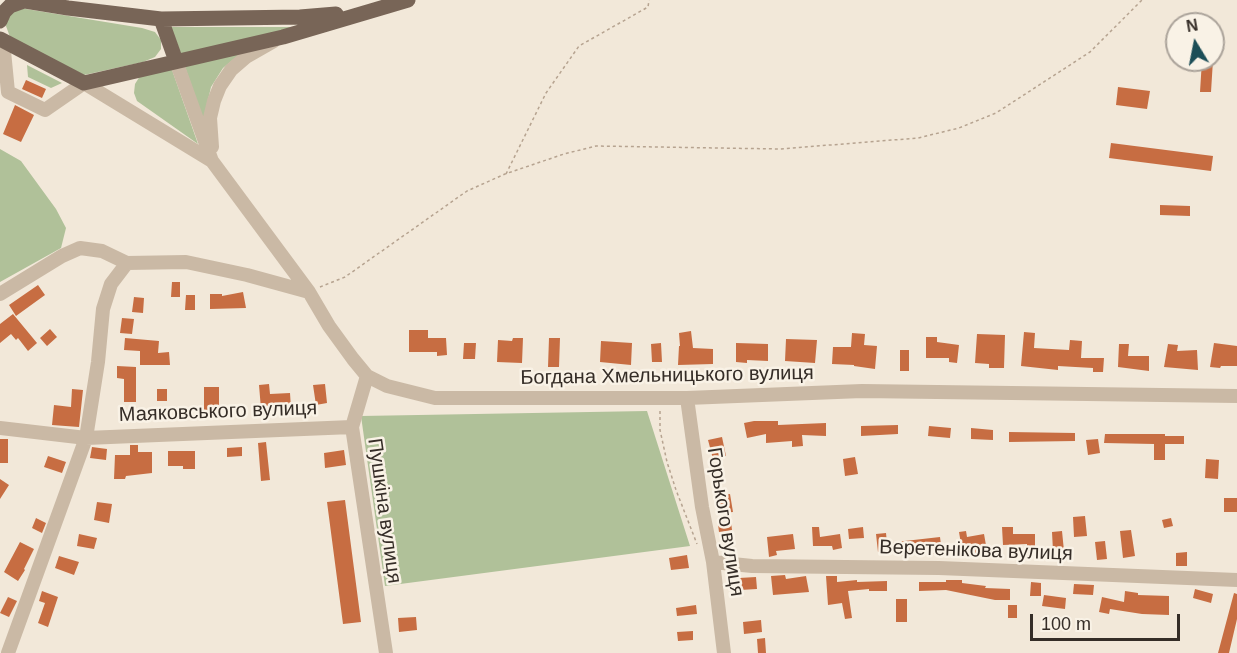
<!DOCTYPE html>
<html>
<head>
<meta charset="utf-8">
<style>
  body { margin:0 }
  #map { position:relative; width:1237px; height:653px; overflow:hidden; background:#f2e8d9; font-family:Arial,sans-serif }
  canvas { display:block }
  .north { position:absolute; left:1165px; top:12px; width:60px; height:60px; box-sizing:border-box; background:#f9f2e6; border:2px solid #aba39a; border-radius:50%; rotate:350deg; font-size:16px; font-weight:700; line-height:24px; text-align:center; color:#352d27 }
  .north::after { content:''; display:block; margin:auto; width:21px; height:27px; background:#1c4e57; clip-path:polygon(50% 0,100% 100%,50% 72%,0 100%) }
  .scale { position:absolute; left:1030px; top:614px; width:150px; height:27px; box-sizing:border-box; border:3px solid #352d27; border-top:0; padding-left:8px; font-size:18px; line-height:21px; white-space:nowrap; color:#352d27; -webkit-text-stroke:4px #f9f2e6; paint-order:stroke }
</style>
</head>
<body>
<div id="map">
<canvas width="1237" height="653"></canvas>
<div class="north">N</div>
<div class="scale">100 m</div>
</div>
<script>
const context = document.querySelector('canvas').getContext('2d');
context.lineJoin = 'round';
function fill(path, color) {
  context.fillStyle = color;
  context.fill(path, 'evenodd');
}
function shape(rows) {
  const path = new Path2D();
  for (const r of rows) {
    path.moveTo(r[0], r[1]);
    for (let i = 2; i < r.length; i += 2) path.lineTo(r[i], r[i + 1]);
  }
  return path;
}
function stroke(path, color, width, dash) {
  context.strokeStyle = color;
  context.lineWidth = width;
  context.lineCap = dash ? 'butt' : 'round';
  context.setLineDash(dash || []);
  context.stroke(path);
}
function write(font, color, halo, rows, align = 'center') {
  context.font = font + ' Arial,sans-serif';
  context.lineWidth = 5;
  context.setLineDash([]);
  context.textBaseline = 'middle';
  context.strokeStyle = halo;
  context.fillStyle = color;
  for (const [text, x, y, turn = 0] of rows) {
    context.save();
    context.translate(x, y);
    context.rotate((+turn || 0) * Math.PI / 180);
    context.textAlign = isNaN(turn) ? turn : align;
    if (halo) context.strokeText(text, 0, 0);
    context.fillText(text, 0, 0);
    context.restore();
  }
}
const green = shape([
  [20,8,142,28,155,32,161,40,161,49,155,57,143,62,84,75,10,37,6,26,7,19,10,14],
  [171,27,298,27,181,54],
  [241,53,223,68,211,87,205,113,206,128,184,64],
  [27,65,62,83,51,88,28,77],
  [171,67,198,144,137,101,134,93,135,84,140,76],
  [0,149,21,161,56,209,66,228,61,248,0,282],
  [647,411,690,546,385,586,361,416]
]);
const building = shape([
  [1202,60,1213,60,1211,92,1200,92],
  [26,80,46,89,42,98,22,89],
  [1118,87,1150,91,1147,109,1116,105],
  [15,105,34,115,21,142,3,134],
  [1111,143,1213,156,1211,171,1109,158],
  [1160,205,1190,206,1190,216,1160,215],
  [172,282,180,282,180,297,171,297],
  [38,285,45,295,16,316,9,305],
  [243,292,246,308,210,309,210,294,222,294,222,296],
  [186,295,195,295,195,310,185,310],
  [134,297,144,298,143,313,132,312],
  [13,314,37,343,28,351,18,338,16,340,11,334,0,343,0,324],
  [122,318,134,319,132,334,120,333],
  [50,329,57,337,47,346,40,338],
  [409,330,428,330,428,338,446,338,447,355,437,356,437,352,409,352],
  [691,331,693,348,713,349,713,364,678,365,679,346,680,346,679,333],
  [1024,332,1035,333,1034,348,1069,350,1070,340,1082,341,1081,358,1104,358,1103,372,1093,372,1093,368,1058,366,1058,370,1021,366],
  [852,333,865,334,864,345,877,346,875,369,854,366,854,365,832,364,833,347,851,347],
  [977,334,1005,335,1004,368,989,368,989,364,975,363],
  [926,337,937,337,937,342,959,345,957,363,949,362,949,358,926,358],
  [125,338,159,341,158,353,169,352,170,365,140,365,140,351,124,350],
  [513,338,523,338,522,363,497,362,498,340,512,341],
  [549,338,560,338,559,367,548,367],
  [786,339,817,340,815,363,785,361],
  [601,341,632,343,631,365,600,362],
  [464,343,476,343,475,359,463,359],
  [661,343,662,362,652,362,651,344],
  [736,343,768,344,768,361,747,360,747,363,736,362],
  [1214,343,1237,346,1237,366,1221,366,1220,368,1210,367],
  [1119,344,1129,344,1128,356,1149,356,1149,371,1118,367],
  [1168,344,1178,345,1177,351,1197,350,1198,370,1164,367],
  [900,350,909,350,909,371,900,371],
  [117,366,136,367,136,402,124,402,124,379,117,378],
  [269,384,270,394,290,393,291,408,261,409,259,385],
  [325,384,327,403,316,405,313,385],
  [204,387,219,387,219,411,204,412],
  [72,389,83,390,79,427,52,425,54,405,71,407],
  [157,389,167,389,167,401,157,401],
  [754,421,778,421,778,425,826,423,826,436,802,435,803,446,792,447,792,441,766,443,766,434,747,438,744,423],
  [898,425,898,434,861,436,861,426],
  [929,426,951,428,950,438,928,436],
  [971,428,993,430,993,440,971,439],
  [1009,432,1075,433,1075,441,1009,442],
  [1105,434,1165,434,1165,436,1184,436,1184,444,1165,444,1165,460,1154,460,1154,444,1104,443],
  [722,437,726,456,713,459,708,440],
  [0,439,8,439,8,463,0,463],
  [1098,439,1100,453,1088,455,1086,440],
  [266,442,270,480,261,481,258,443],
  [130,445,138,445,138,452,152,452,152,473,126,476,125,479,114,479,115,455,130,455],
  [92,447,107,449,106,460,90,458],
  [242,447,242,456,227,457,227,448],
  [344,450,346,465,325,468,324,453],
  [168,451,195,451,195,469,183,469,183,466,168,466],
  [48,456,66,462,62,473,44,467],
  [855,457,858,474,845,476,843,459],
  [1206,459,1219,460,1218,479,1205,478],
  [0,479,9,485,0,499],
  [730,494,733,512,722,513,719,496],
  [1224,498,1237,498,1237,512,1224,512],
  [345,500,361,622,343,624,327,502],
  [97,502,112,504,109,523,94,520],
  [1085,516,1087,536,1074,537,1073,517],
  [36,518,46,523,42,533,32,528],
  [1171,518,1173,526,1164,528,1162,520],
  [731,522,732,530,719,532,718,524],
  [812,527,819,527,820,537,840,534,842,548,833,550,832,546,813,546],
  [863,527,864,538,849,539,848,529],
  [1002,527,1013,527,1013,534,1035,534,1035,550,1027,550,1027,544,1003,545],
  [1131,530,1135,556,1123,558,1120,531],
  [966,531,967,537,984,534,987,551,975,553,974,548,962,550,959,532],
  [1062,531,1064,551,1053,551,1052,532],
  [886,533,887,543,940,537,942,553,932,554,931,549,907,553,907,555,899,556,898,550,878,552,876,534],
  [79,534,97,538,94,549,77,546],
  [793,534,795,549,776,551,777,555,769,557,767,537],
  [1105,541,1107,559,1097,560,1095,542],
  [20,542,34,549,24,569,25,570,18,581,4,572],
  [1187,552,1187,566,1176,566,1176,553],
  [687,555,689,568,671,570,669,558],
  [59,556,79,562,74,575,55,568],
  [785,575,786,579,806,576,809,592,773,595,771,576],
  [826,576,837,576,837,582,857,580,857,582,887,581,887,591,869,591,869,589,848,591,852,618,845,619,842,603,828,605],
  [756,577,757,589,740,590,739,578],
  [946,580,962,580,962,583,986,586,985,588,1010,589,1010,600,995,600,946,590,919,591,919,582,946,582],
  [1031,582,1041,583,1041,596,1030,596],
  [1074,584,1094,585,1093,595,1073,594],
  [1195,589,1213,594,1211,603,1193,598],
  [42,591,58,597,48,627,38,623,45,603,39,601],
  [1125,591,1138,593,1138,595,1169,596,1169,615,1142,614,1110,609,1109,614,1099,612,1102,597,1124,602],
  [1234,593,1237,594,1237,619,1229,653,1218,653],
  [1044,595,1066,598,1065,609,1042,606],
  [8,597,17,601,9,617,0,613],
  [896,599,907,599,907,622,896,622],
  [696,605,697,614,677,616,676,608],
  [1008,605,1017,605,1017,618,1008,618],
  [416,617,417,630,399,632,398,618],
  [761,620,762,632,744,634,743,622],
  [693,631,693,640,678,641,677,632],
  [765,638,766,653,758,653,757,639]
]);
const path = shape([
  [506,174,546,93,579,46,648,7,649,0],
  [320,287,345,277,467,191,505,174,564,154,596,146,780,149,918,138,959,128,996,113,1090,52,1142,0],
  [660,411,660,430,667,462,676,490,697,544]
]);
const minor = shape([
  [3,41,8,92,45,110,84,83,212,161],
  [176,61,212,161,309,292,329,326,353,359,367,376,387,386,435,398,687,398,862,391,1237,396],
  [212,147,210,118,214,101,220,86,231,70,246,57,274,41],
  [0,294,62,256,80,248,102,251,127,263],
  [367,376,352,427,386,653],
  [687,398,702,507,713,562,724,653],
  [0,428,86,438,352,427],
  [713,562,752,566,939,568,1237,580],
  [8,653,86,438,98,362,103,309,111,284,127,263,186,262,247,275,309,292]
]);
const major = shape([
  [19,0,68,8,161,19,300,17,336,14],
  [161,19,176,61],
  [0,21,4,12,10,6,24,1],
  [0,39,84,83,283,37,408,0]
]);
const streetNames = [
  ["Богдана Хмельницького вулиця",667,376,-1],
  ["Маяковського вулиця",218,412,-2],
  ["Пушкіна вулиця",384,511,82],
  ["Горького вулиця",725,522,81],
  ["Веретенікова вулиця",976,551,2]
];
fill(green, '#b0c199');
fill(building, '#c76d42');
stroke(path, '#b6a390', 1.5, [3, 3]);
stroke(minor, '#cab9a5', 14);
stroke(major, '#786557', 15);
write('20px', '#352d27', '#f9f2e6', streetNames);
</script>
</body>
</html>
